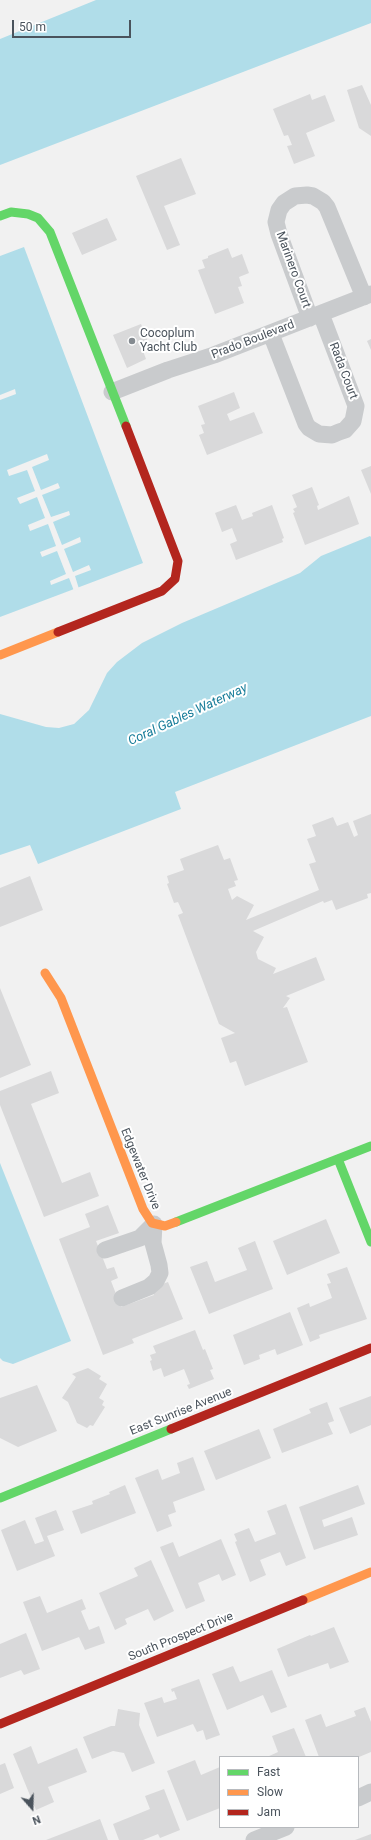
<!DOCTYPE html>
<html>
<head>
<meta charset="utf-8">
<style>
  body { margin:0 }
  #map { position:relative; width:371px; height:1840px; overflow:hidden; background:#f1f1f1; font-family:Roboto,sans-serif }
  canvas { display:block }
  .legend { position:absolute; left:219px; top:1756px; width:140px; height:72px; box-sizing:border-box; background:#fff; border:1px solid #b7babe; margin:0; padding:5px 7px; list-style:none; font-size:12px; color:#4a535c }
  .legend li { display:flex; align-items:center; gap:8px; height:20px }
  .legend b { width:20px; border:1px solid #b7babe }
  .north { position:absolute; left:12px; top:1788px; width:40px; height:40px; -webkit-text-stroke:3px #fff; paint-order:stroke; rotate:160deg; font-size:11px; font-weight:700; line-height:16px; text-align:center; color:#4a535c }
  .north::after { content:''; display:block; margin:auto; width:14px; height:18px; background:#4a535c; clip-path:polygon(50% 0,100% 100%,50% 72%,0 100%) }
  .scale { position:absolute; left:12px; top:20px; width:119px; height:18px; box-sizing:border-box; border:2px solid #4a535c; border-top:0; padding-left:5px; font-size:12px; line-height:14px; white-space:nowrap; color:#4a535c; -webkit-text-stroke:3px #fff; paint-order:stroke }
</style>
</head>
<body>
<div id="map">
<canvas width="371" height="1840"></canvas>
<ul class="legend">
<li><b style="height:5px;background:#63d668"></b>Fast</li>
<li><b style="height:5px;background:#ff974d"></b>Slow</li>
<li><b style="height:5px;background:#b3261e"></b>Jam</li>
</ul>
<div class="north">N</div>
<div class="scale">50 m</div>
</div>
<script>
const context = document.querySelector('canvas').getContext('2d');
context.lineJoin = 'round';
function fill(path, color) {
  context.fillStyle = color;
  context.fill(path, 'evenodd');
}
function shape(rows) {
  const path = new Path2D();
  for (const r of rows) {
    path.moveTo(r[0], r[1]);
    for (let i = 2; i < r.length; i += 2) path.lineTo(r[i], r[i + 1]);
  }
  return path;
}
function stroke(path, color, width, dash) {
  context.strokeStyle = color;
  context.lineWidth = width;
  context.lineCap = dash ? 'butt' : 'round';
  context.setLineDash(dash || []);
  context.stroke(path);
}
function write(font, color, halo, rows, align = 'center') {
  context.font = font + ' Roboto,sans-serif';
  context.lineWidth = 4;
  context.setLineDash([]);
  context.textBaseline = 'middle';
  context.strokeStyle = halo;
  context.fillStyle = color;
  for (const [text, x, y, turn = 0] of rows) {
    context.save();
    context.translate(x, y);
    context.rotate((+turn || 0) * Math.PI / 180);
    context.textAlign = isNaN(turn) ? turn : align;
    if (halo) context.strokeText(text, 0, 0);
    context.fillText(text, 0, 0);
    context.restore();
  }
}
const water = shape([
  [96,0,371,0,371,23,0,165,0,39],
  [24,247,143,563,0,617,0,256],
  [370,536,371,537,371,716,175,792,181,809,38,864,30,845,0,855,0,714,46,727,59,728,74,724,89,710,107,673,117,662,142,643,182,623,300,573,321,556],
  [0,1163,71,1341,13,1364,3,1361,0,1358]
]);
const pier = shape([
  [15,389,16,394,0,400,0,395],
  [47,454,49,460,32,467,41,490,58,483,60,488,42,495,51,517,69,511,70,515,53,522,62,545,80,537,81,542,64,549,73,572,89,565,91,570,75,576,79,589,74,591,69,578,51,585,50,581,66,574,57,551,42,557,40,552,56,546,48,524,30,531,28,525,45,518,37,497,20,504,17,498,35,491,27,470,9,476,7,470]
]);
const building = shape([
  [362,85,371,105,371,136,359,128,347,90],
  [310,94,312,100,325,95,335,121,306,133,315,156,294,164,287,146,292,145,288,135,284,136,273,109],
  [181,158,196,194,164,206,180,245,167,250,136,176],
  [107,218,117,240,82,255,72,233],
  [228,248,232,258,242,254,249,273,239,277,242,286,238,287,244,303,215,314,198,270,205,268,202,260,208,258,208,256],
  [141,324,150,347,143,351,146,359,127,368,113,335],
  [371,339,371,350,367,341],
  [234,392,240,408,227,414,230,421,254,412,263,433,207,455,199,435,204,433,201,425,205,424,198,406],
  [371,466,371,494,361,470],
  [312,487,319,505,317,506,318,510,349,496,359,524,305,545,293,513,295,512,293,509,297,507,292,495],
  [236,505,242,520,253,516,252,513,272,505,284,538,282,539,283,542,236,560,230,544,237,541,232,528,222,532,215,513],
  [371,814,371,893,367,894,368,898,336,910,332,900,324,903,323,901,253,931,264,937,256,952,258,959,276,968,273,974,316,957,325,980,286,996,290,998,283,1008,287,1007,308,1062,245,1086,236,1061,230,1063,221,1038,235,1033,219,1024,178,915,183,913,178,902,174,903,167,884,169,883,167,876,184,870,180,859,218,845,224,860,230,858,238,880,234,881,236,886,228,889,232,900,237,896,254,905,246,920,319,890,309,864,316,862,307,839,316,836,312,825,333,817,337,826,348,822,354,837,358,835,353,821],
  [30,876,43,910,0,927,0,888],
  [0,988,31,1065,0,1078],
  [51,1071,59,1093,31,1104,62,1183,90,1172,99,1196,44,1217,0,1105,0,1091],
  [108,1205,119,1233,96,1241,107,1269,114,1267,118,1278,111,1281,121,1307,154,1295,151,1288,168,1282,183,1319,132,1339,134,1343,103,1355,59,1239,90,1227,85,1214],
  [326,1219,340,1253,287,1275,273,1241],
  [255,1241,273,1289,209,1314,190,1267,207,1261,215,1282,247,1270,238,1248],
  [347,1267,367,1319,319,1335,320,1338,310,1342,297,1308,309,1303,310,1307,332,1298,327,1284,331,1283,327,1274],
  [290,1312,303,1345,277,1355,275,1349,259,1355,260,1359,244,1365,233,1335],
  [195,1330,203,1350,205,1349,213,1369,210,1370,214,1379,189,1389,187,1385,190,1384,184,1369,164,1377,161,1368,153,1371,150,1361,152,1360,150,1355,156,1353,153,1346],
  [88,1368,101,1376,99,1379,107,1384,99,1398,104,1401,102,1405,105,1407,93,1426,90,1425,87,1428,77,1423,68,1402,62,1398,76,1377,72,1374],
  [37,1385,57,1431,18,1447,0,1438,0,1398],
  [371,1396,371,1425,350,1434,339,1408],
  [327,1402,334,1421,328,1423,333,1434,282,1453,273,1429,311,1413,309,1409],
  [259,1429,271,1458,216,1480,204,1451],
  [193,1457,205,1490,173,1502,176,1512,168,1515,172,1526,157,1532,135,1478,158,1469,162,1480,180,1473,177,1463],
  [125,1485,136,1513,81,1534,72,1511,93,1504,92,1501,110,1494,109,1492],
  [358,1485,365,1504,322,1520,324,1527,352,1517,358,1535,314,1550,299,1507],
  [286,1504,306,1558,286,1566,280,1552,260,1560,266,1575,250,1582,235,1542,237,1541,234,1534,249,1528,255,1542,276,1534,267,1511],
  [56,1510,64,1530,47,1536,55,1556,17,1571,1,1530,25,1520,35,1544,44,1541,35,1518],
  [221,1539,236,1575,222,1581,219,1574,198,1583,205,1601,186,1609,160,1547,173,1542,179,1557],
  [151,1560,174,1611,154,1621,148,1609,125,1619,127,1624,115,1630,99,1593,138,1576,134,1568],
  [40,1596,47,1613,82,1599,86,1609,81,1611,89,1630,99,1626,105,1643,85,1650,79,1637,42,1651,23,1602],
  [334,1627,349,1662,330,1669,328,1663,288,1677,277,1649,310,1635,311,1636],
  [26,1633,40,1669,24,1675,21,1670,0,1678,0,1644],
  [233,1666,240,1682,272,1670,287,1707,271,1713,263,1695,227,1710,212,1674],
  [199,1679,220,1735,206,1740,203,1730,197,1732,193,1724,157,1737,144,1703,162,1697,164,1703,177,1699,174,1691,172,1692,171,1689],
  [365,1707,371,1722,371,1752,359,1757,319,1757,305,1720,321,1714,326,1727,356,1716,354,1711],
  [118,1709,140,1713,139,1725,155,1763,132,1772,124,1753,113,1751,92,1759,83,1737,111,1726,115,1726],
  [294,1728,306,1757,267,1757,278,1752,272,1736],
  [31,1746,38,1764,77,1748,87,1772,48,1787,54,1802,36,1810,13,1754],
  [195,1760,201,1775,220,1767,220,1808,187,1821,167,1771],
  [5,1763,14,1788,0,1794,0,1765],
  [164,1789,180,1830,160,1838,158,1834,143,1840,119,1840,113,1824,150,1809,145,1796],
  [100,1819,108,1840,46,1840],
  [371,1834,371,1840,355,1840]
]);
const street = shape([
  [310,318,279,234,276,222,279,210,284,203,295,196,307,195,313,196,323,202,327,207,364,297],
  [271,334,306,424,309,428,319,434,332,435,339,432,345,430,353,421,356,406,321,314],
  [112,392,168,370,214,355,371,294],
  [105,1250,140,1238,154,1224],
  [122,1298,149,1287,156,1281,160,1273,159,1265,153,1243,154,1224],
  [358,1798,371,1792],
  [254,1840,286,1827]
]);
const fast = shape([
  [0,216,11,212,28,214,38,218,50,232,126,426],
  [338,1159,371,1242],
  [176,1222,371,1146],
  [0,1498,171,1429]
]);
const slow = shape([
  [0,655,58,632],
  [45,973,61,998,143,1209,152,1223,165,1226,176,1222],
  [303,1600,371,1572]
]);
const jam = shape([
  [58,632,162,591,175,579,178,561,126,426],
  [171,1429,371,1348],
  [0,1724,303,1600]
]);
const markers = [
  [132,341,4,"#848a90"]
];
const streetNames = [
  ["Marinero Court",293,270,70],
  ["Prado Boulevard",253,340,-21],
  ["Rada Court",343,371,69],
  ["Edgewater Drive",140,1169,68],
  ["East Sunrise Avenue",181,1412,-22],
  ["South Prospect Drive",181,1637,-22]
];
const poiNames = [
  ["Cocoplum",140,334],
  ["Yacht Club",140,348]
];
const waterNames = [
  ["Coral Gables Waterway",188,715,-25]
];
fill(water, '#b0dde9');
fill(pier, '#f1f1f1');
fill(building, '#d9d9da');
stroke(street, '#c9cbcd', 17);
stroke(fast, '#63d668', 9);
stroke(slow, '#ff974d', 9);
stroke(jam, '#b3261e', 9);
for (const [x, y, r, color] of markers) {
  const dot = new Path2D();
  dot.arc(x, y, r, 0, 2 * Math.PI);
  context.fillStyle = color;
  context.fill(dot);
  stroke(dot, '#fff', 1.5);
}
write('12px', '#4a535c', '#fff', streetNames);
write('12px', '#4a535c', '#fff', poiNames, 'left');
write('italic 13px', '#187d9a', '#fff', waterNames);
</script>
</body>
</html>
